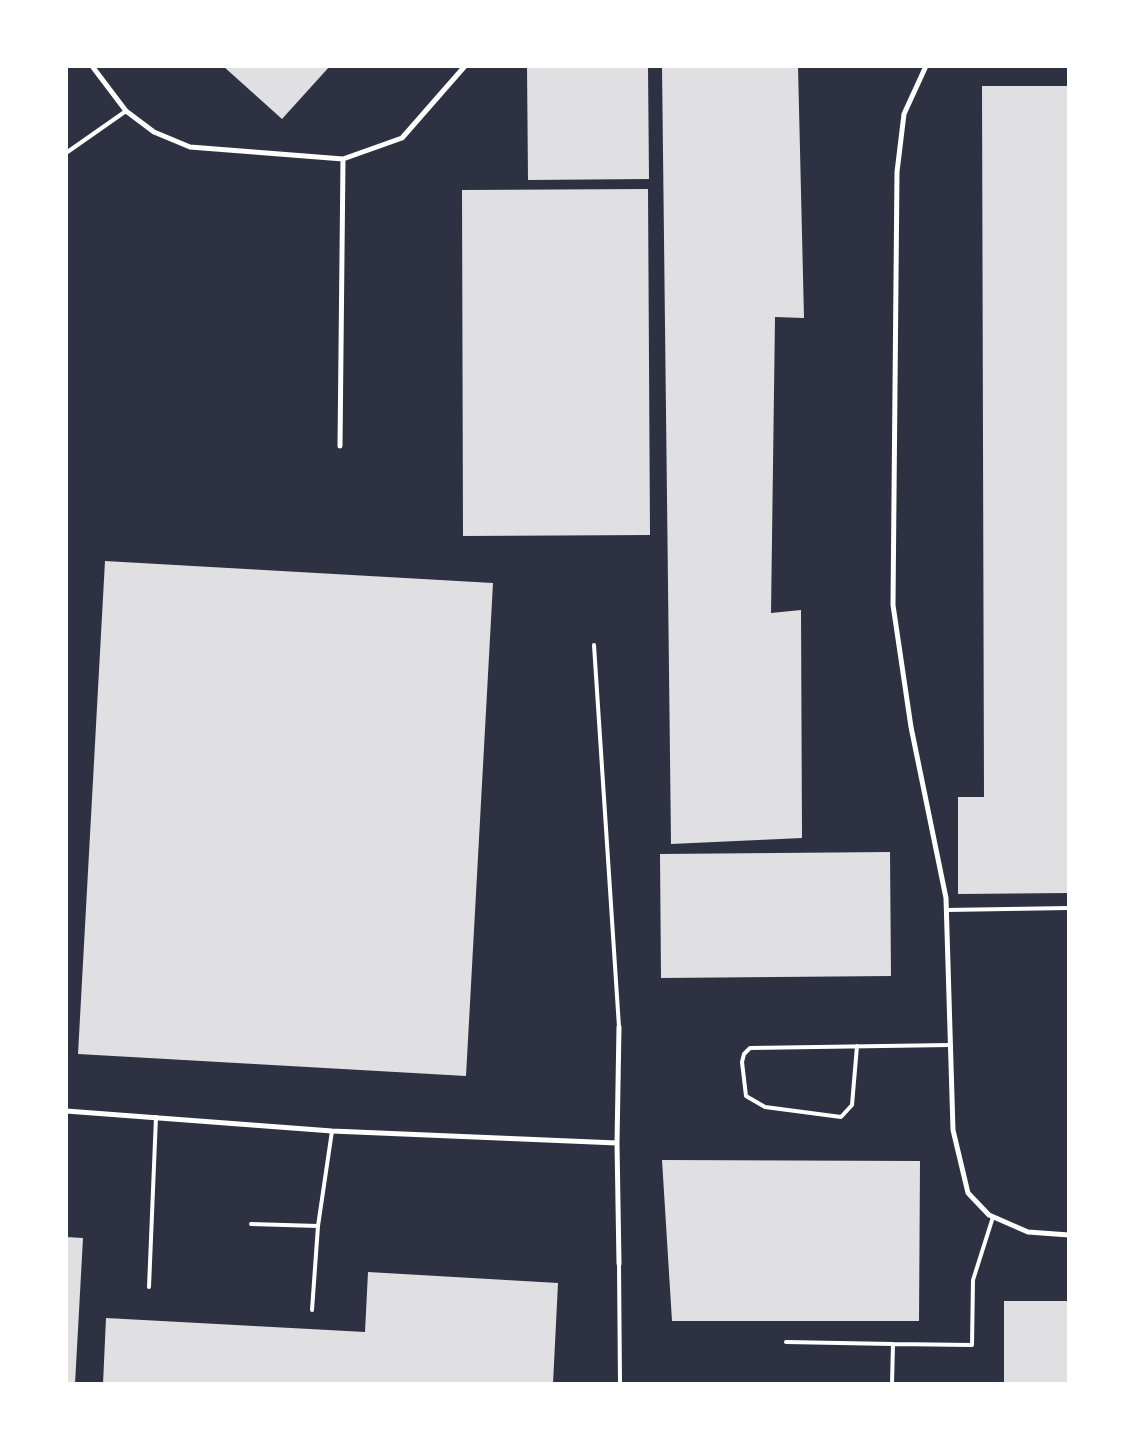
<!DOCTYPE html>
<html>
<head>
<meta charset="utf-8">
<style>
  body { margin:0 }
  #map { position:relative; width:1135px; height:1450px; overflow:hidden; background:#2d3142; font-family:Signika,sans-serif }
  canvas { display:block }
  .frame { position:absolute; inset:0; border:68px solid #fff; pointer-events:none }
</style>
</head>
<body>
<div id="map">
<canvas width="1135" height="1450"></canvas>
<div class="frame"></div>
</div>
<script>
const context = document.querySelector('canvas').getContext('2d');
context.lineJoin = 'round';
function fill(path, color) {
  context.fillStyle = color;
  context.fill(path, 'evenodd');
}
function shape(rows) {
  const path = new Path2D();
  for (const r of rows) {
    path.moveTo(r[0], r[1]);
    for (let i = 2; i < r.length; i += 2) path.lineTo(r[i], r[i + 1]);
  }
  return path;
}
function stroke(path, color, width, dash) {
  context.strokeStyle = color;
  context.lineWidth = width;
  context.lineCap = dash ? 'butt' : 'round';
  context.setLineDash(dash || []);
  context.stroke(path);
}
const building = shape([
  [223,66,330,66,282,119],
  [527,66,648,66,649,179,528,180],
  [662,66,798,66,804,318,775,317,771,613,801,610,802,838,671,844],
  [982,86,1069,86,1069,893,958,894,958,797,984,797],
  [648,189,650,535,463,536,462,190],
  [105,561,493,583,466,1076,78,1054],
  [890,852,891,976,661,978,660,854],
  [662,1160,920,1161,919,1321,672,1321],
  [66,1237,83,1238,75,1384,66,1384],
  [368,1272,558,1283,553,1384,103,1384,106,1318,365,1332],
  [1004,1301,1069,1301,1069,1384,1004,1384]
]);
const service = shape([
  [66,153,126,111],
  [594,645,619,1027],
  [946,910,1069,908],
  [857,1046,852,1105,841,1117,765,1107,746,1096,742,1062,744,1054,750,1048,950,1045],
  [251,1224,318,1226],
  [619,1264,620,1384],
  [149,1287,156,1117],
  [312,1310,318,1226,332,1131],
  [786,1342,893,1344],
  [892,1384,893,1344,972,1345,973,1280,993,1217]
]);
const minor = shape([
  [92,66,126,111,154,132,190,147,343,159,402,138,465,66],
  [926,66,904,114,897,172,893,605,911,727,946,898,953,1130,968,1193,989,1215,1028,1232,1069,1235],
  [340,446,343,159],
  [66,1111,332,1131,617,1143],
  [619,1264,617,1143,619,1027]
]);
fill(building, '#e0e0e3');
stroke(service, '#fff', 4);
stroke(minor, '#fff', 5);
</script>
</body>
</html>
